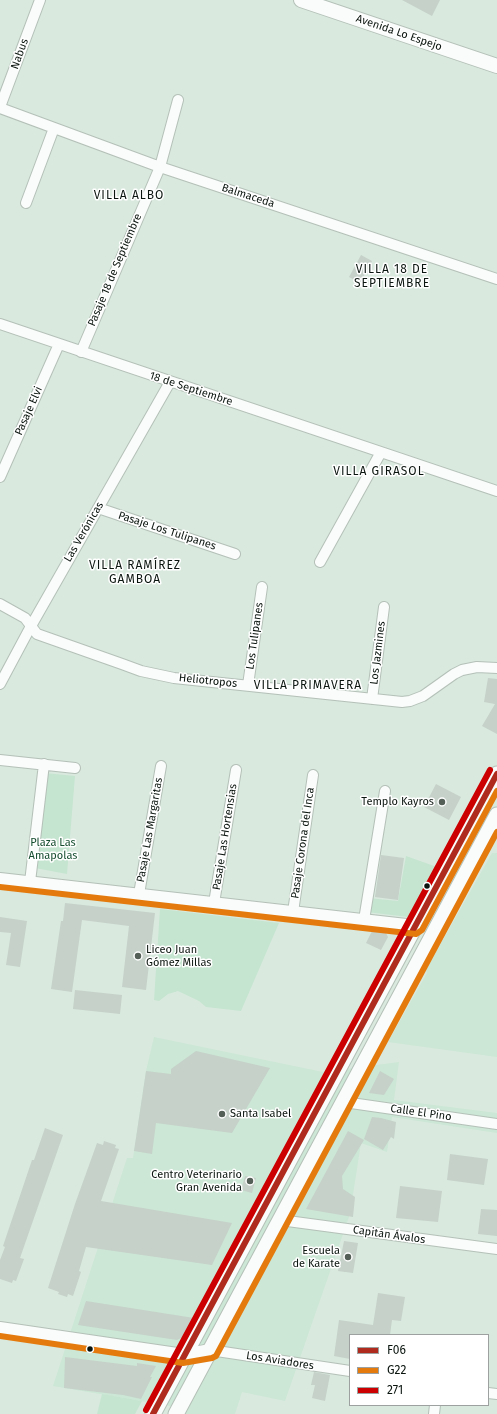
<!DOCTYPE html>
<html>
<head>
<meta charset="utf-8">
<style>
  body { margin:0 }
  #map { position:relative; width:497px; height:1414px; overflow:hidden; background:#d9e9de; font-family:"Fira Sans",sans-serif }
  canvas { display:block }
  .legend { position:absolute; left:349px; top:1334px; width:140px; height:72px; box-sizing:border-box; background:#fff; border:1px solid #9da19f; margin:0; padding:5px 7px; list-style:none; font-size:12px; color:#0b150f }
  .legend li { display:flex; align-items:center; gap:8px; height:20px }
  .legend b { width:20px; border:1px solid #9da19f }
</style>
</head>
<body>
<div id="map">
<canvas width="497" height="1414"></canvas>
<ul class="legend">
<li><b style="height:5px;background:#af2b1e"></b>F06</li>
<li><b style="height:5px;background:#e47a0d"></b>G22</li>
<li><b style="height:5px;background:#c00"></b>271</li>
</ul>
</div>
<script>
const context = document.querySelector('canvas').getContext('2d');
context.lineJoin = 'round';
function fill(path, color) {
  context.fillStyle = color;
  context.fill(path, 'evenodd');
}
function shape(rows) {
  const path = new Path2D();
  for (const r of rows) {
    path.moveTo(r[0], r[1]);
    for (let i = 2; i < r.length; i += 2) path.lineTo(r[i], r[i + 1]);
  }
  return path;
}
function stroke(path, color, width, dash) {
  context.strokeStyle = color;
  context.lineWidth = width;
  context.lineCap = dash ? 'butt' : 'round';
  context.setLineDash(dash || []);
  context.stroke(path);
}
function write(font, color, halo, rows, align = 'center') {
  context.font = font + ' "Fira Sans",sans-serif';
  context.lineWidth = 3;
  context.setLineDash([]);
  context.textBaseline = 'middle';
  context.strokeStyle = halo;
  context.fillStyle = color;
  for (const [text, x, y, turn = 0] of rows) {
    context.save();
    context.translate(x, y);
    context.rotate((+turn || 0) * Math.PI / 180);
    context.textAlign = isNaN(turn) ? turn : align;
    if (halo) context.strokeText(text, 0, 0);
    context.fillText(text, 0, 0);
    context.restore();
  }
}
const built = shape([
  [492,853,497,853,497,1057,388,1042,427,973,426,970],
  [154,1037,323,1072,399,1062,394,1100,497,1113,497,1133,392,1117,387,1152,361,1143,350,1214,285,1401,242,1392,235,1414,185,1414,188,1409,53,1386,127,1158,133,1158,146,1071]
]);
const green = shape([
  [45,773,75,776,67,874,35,868],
  [406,856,437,867,408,917,367,912,368,898,398,901],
  [160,909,279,923,241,1011,206,1007,199,1001,178,991,168,994,159,1001,154,1000],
  [102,1394,142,1401,135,1414,97,1414]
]);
const building = shape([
  [402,0,440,0,432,16],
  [361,255,372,261,360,283,349,277],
  [488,678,497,679,497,734,482,726,495,704,484,702],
  [436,784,461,797,449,820,424,807],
  [381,855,404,858,398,900,375,897],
  [65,903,155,913,146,990,122,987,129,926,82,920,72,992,51,989,61,921,63,921],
  [0,917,27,921,20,967,6,965,11,933,0,932],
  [372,931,385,931,388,937,381,950,366,943],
  [75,990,122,995,120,1014,73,1009],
  [196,1051,270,1068,232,1133,156,1123,152,1154,134,1151,146,1071,171,1074,171,1069],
  [380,1071,394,1079,384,1095,369,1093],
  [372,1117,381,1118,396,1122,394,1139,391,1137,383,1150,364,1139],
  [45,1128,63,1135,20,1258,24,1259,16,1281,13,1280,12,1283,0,1279,0,1260,5,1247,3,1246,32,1160,34,1160],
  [348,1131,364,1140,342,1176,343,1189,355,1197,353,1217,306,1209],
  [104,1141,116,1145,115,1148,119,1149,101,1201,232,1223,212,1265,86,1247,79,1271,81,1272,73,1296,68,1294,67,1297,58,1294,59,1292,48,1288,75,1204,97,1143,103,1145],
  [450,1154,488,1159,484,1185,447,1180],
  [245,1176,256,1178,252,1193,241,1190],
  [400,1186,442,1191,438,1222,396,1218],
  [481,1209,497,1210,497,1236,478,1234],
  [344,1241,358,1243,353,1273,338,1271],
  [378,1293,405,1297,401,1321,392,1320,390,1335,350,1335,350,1359,334,1356,339,1320,373,1325],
  [86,1301,194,1318,183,1337,177,1340,78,1325],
  [65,1357,137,1366,137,1363,156,1366,150,1377,152,1377,141,1399,123,1395,64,1388],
  [314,1372,330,1375,325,1401,312,1398,315,1385,311,1385]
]);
const minor = shape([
  [0,107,40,0],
  [0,108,160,167,497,279],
  [26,203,54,128],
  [0,324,497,491],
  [81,352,160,167,178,100],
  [0,477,59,344],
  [98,508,235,554],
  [320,562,381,452],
  [0,604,25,618,37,634,122,664,141,671,174,678,402,702,410,701,423,696,454,674,462,670,477,667,497,668],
  [0,684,31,626,170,382],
  [248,685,262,587],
  [372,699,384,607],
  [0,760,75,768],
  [30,882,44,764],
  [139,894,161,766],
  [214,903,236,770],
  [293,912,313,775],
  [364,920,385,791],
  [344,1102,497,1124],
  [280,1220,497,1249],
  [210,1350,350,1371],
  [488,1393,497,1394],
  [434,1414,435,1405]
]);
const tertiary = shape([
  [0,879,415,926],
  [0,1328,184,1355,210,1350]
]);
const secondary = shape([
  [301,0,497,66]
]);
const primary = shape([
  [153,1414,497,774],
  [176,1414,497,815]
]);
const bus1 = shape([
  [153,1414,497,774]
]);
const bus2 = shape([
  [0,887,416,934,422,930,497,791],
  [0,1336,183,1363,212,1358,216,1356,497,832]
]);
const bus3 = shape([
  [146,1410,490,770]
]);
const markers = [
  [442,802,4,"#535f57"],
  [427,886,3.5,"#0b150f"],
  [138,956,4,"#535f57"],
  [222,1114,4,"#535f57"],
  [250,1181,4,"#535f57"],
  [348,1257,4,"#535f57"],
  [90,1349,3.5,"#0b150f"]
];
const streetNames = [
  ["Avenida Lo Espejo",399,33,19],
  ["Nabus",20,54,-70],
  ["Balmaceda",248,196,18],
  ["Pasaje 18 de Septiembre",115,270,-67],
  ["18 de Septiembre",191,389,18],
  ["Pasaje Elvi",29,411,-66],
  ["Pasaje Los Tulipanes",167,531,18],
  ["Las Verónicas",84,532,-60],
  ["Los Tulipanes",255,636,-82],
  ["Los Jazmines",378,653,-83],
  ["Heliotropos",208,681,6],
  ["Pasaje Las Margaritas",150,830,-80],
  ["Pasaje Las Hortensias",225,837,-81],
  ["Pasaje Corona del Inca",303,843,-82],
  ["Calle El Pino",421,1113,8],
  ["Capitán Ávalos",389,1235,8],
  ["Los Aviadores",280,1361,9]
];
const poiNames = [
  ["Templo Kayros",434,802],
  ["Liceo Juan",146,950,"left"],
  ["Gómez Millas",146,963,"left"],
  ["Santa Isabel",230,1114,"left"],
  ["Centro Veterinario",242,1175],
  ["Gran Avenida",242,1188],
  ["Escuela",340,1251],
  ["de Karate",340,1264]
];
const parkNames = [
  ["Plaza Las",53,843],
  ["Amapolas",53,856]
];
const neighbourhoodNames = [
  ["VILLA ALBO",129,196],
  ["VILLA 18 DE",392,270],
  ["SEPTIEMBRE",392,284],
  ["VILLA GIRASOL",379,472],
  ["VILLA RAMÍREZ",135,566],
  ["GAMBOA",135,580],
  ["VILLA PRIMAVERA",308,686]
];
fill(built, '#cce7d5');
fill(green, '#c5e5d0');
fill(building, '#c5d1c9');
stroke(minor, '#b4c0b8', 12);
stroke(tertiary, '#b4c0b8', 14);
stroke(secondary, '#b4c0b8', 16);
stroke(primary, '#b4c0b8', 17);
stroke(minor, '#f9fcfa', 10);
stroke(tertiary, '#f9fcfa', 12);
stroke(secondary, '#f9fcfa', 14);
stroke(primary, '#f9fcfa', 15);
stroke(bus1, '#af2b1e', 6);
stroke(bus2, '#e47a0d', 6);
stroke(bus3, '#c00', 6);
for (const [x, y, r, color] of markers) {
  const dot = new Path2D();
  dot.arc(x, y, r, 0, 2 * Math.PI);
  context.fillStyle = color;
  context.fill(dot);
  stroke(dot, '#fff', 1.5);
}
write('11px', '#0b150f', '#fff', streetNames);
write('11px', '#0b150f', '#fff', poiNames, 'right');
write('11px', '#144c2e', '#fff', parkNames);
context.letterSpacing = '1px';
write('12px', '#0b150f', '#fff', neighbourhoodNames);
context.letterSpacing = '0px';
</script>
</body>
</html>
